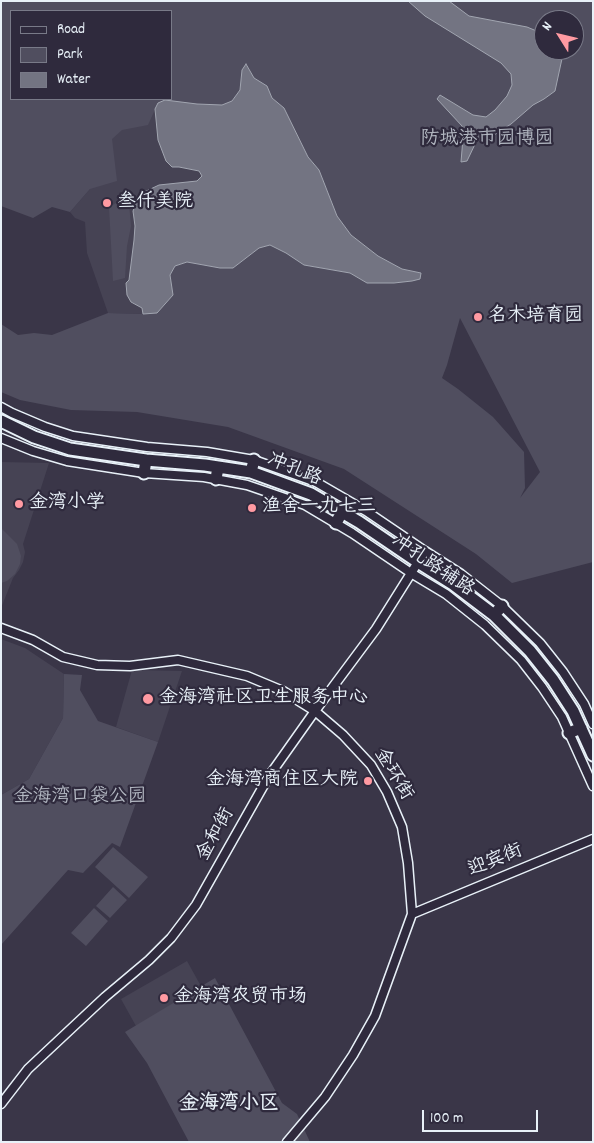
<!DOCTYPE html>
<html>
<head>
<meta charset="utf-8">
<style>
  body { margin:0 }
  #map { position:relative; width:594px; height:1143px; overflow:hidden; background:#3a3648; font-family:Dekko,sans-serif }
  canvas { display:block }
  .frame { position:absolute; inset:0; border:2px solid #e8f1f8; pointer-events:none }
  .legend { position:absolute; left:10px; top:10px; width:162px; height:90px; box-sizing:border-box; background:#2f2a3d; border:1px solid #797a88; margin:0; padding:6px 9px; list-style:none; font-size:15px; color:#e8f1f8 }
  .legend li { display:flex; align-items:center; gap:10px; height:25px }
  .legend b { width:25px; border:1px solid #797a88 }
  .north { position:absolute; left:534px; top:10px; width:50px; height:50px; box-sizing:border-box; background:#2f2a3d; border:1px solid #797a88; border-radius:50%; rotate:306deg; font-size:14px; font-weight:700; line-height:20px; text-align:center; color:#e8f1f8 }
  .north::after { content:''; display:block; margin:auto; width:18px; height:22px; background:#ff9aa2; clip-path:polygon(50% 0,100% 100%,50% 72%,0 100%) }
  .scale { position:absolute; left:422px; top:1110px; width:116px; height:22px; box-sizing:border-box; border:2px solid #e8f1f8; border-top:0; padding-left:6px; font-size:15px; line-height:18px; white-space:nowrap; color:#e8f1f8; -webkit-text-stroke:4px #2f2a3d; paint-order:stroke }
</style>
</head>
<body>
<div id="map">
<canvas width="594" height="1143"></canvas>
<div class="frame"></div>
<ul class="legend">
<li><b style="height:6px;background:#2f2a3d"></b>Road</li>
<li><b style="height:14px;background:#504e5f"></b>Park</li>
<li><b style="height:14px;background:#737482"></b>Water</li>
</ul>
<div class="north">N</div>
<div class="scale">100 m</div>
</div>
<script>
const context = document.querySelector('canvas').getContext('2d');
context.lineJoin = 'round';
function fill(path, color) {
  context.fillStyle = color;
  context.fill(path, 'evenodd');
}
function shape(rows) {
  const path = new Path2D();
  for (const r of rows) {
    path.moveTo(r[0], r[1]);
    for (let i = 2; i < r.length; i += 2) path.lineTo(r[i], r[i + 1]);
  }
  return path;
}
function stroke(path, color, width, dash) {
  context.strokeStyle = color;
  context.lineWidth = width;
  context.lineCap = dash ? 'butt' : 'round';
  context.setLineDash(dash || []);
  context.stroke(path);
}
function write(font, color, halo, rows, align = 'center') {
  context.font = font + ' Dekko,"LXGW WenKai TC",sans-serif';
  context.lineWidth = 4.5;
  context.setLineDash([]);
  context.textBaseline = 'middle';
  context.strokeStyle = halo;
  context.fillStyle = color;
  for (const [text, x, y, turn = 0] of rows) {
    context.save();
    context.translate(x, y);
    context.rotate((+turn || 0) * Math.PI / 180);
    context.textAlign = isNaN(turn) ? turn : align;
    if (halo) context.strokeText(text, 0, 0);
    context.fillText(text, 0, 0);
    context.restore();
  }
}
const built = shape([
  [91,99,164,99,172,167,179,167,199,171,202,176,197,181,159,185,140,194,133,211,135,226,134,240,129,280,126,283,128,295,131,302,142,308,143,314,108,313,87,253,85,222,75,218,70,212,90,189],
  [1,462,49,463,23,544,25,552,23,562,19,570,13,578,1,608],
  [1,639,25,648,64,674,63,718,29,779,1,795],
  [132,670,182,671,158,742,116,727],
  [187,961,207,997,141,1035,121,999]
]);
const green = shape([
  [1,1,593,1,593,562,512,583,476,554,344,469,228,427,137,412,71,410,20,400,1,392,1,324,18,335,34,333,52,335,108,313,143,314,157,313,173,295,170,275,175,266,187,262,220,268,233,268,259,248,270,245,286,253,304,265,350,273,367,283,421,273,402,269,378,256,351,235,337,216,319,170,308,157,284,108,272,98,267,86,254,78,247,65,242,70,240,90,232,101,222,105,158,103,148,125,122,130,112,139,117,181,90,189,70,212,52,207,33,218,1,206],
  [11,11,171,11,171,99,11,99],
  [544,20,574,20,574,50,544,50],
  [460,318,540,472,520,498,525,488,524,452,493,417,458,389,442,378,447,365],
  [123,199,129,203,131,226,127,246,125,278,113,281,109,207],
  [1,528,17,544,21,556,20,564,15,574,7,581,1,583],
  [64,674,82,675,80,690,98,721,158,742,120,847,112,843,83,873,68,870,1,945,1,795,29,779,63,718],
  [113,847,148,877,129,898,95,867],
  [113,887,127,900,110,918,96,906],
  [94,908,108,921,86,946,71,933],
  [215,978,282,1103,297,1114,310,1142,189,1142,147,1063,125,1032]
]);
const water = shape([
  [408,1,449,1,469,16,527,27,539,32,544,36,544,50,559,50,563,54,555,91,544,99,533,105,511,124,488,139,477,140,467,161,461,162,463,138,462,126,437,99,440,95,473,115,486,117,495,110,507,96,512,85,511,74,501,63,425,16,408,1],
  [246,64,254,78,267,86,272,98,284,108,308,157,319,170,337,216,351,235,378,256,402,269,421,273,420,279,412,281,394,283,367,283,350,273,304,265,286,253,270,245,259,248,233,268,220,268,187,262,175,266,170,275,173,295,157,313,143,314,142,308,131,302,127,295,126,283,129,280,134,240,135,226,133,211,140,194,159,185,197,181,202,176,199,171,179,167,172,167,166,161,158,140,155,109,158,103,165,100,197,104,222,105,232,101,240,90,242,70,246,64]
]);
const minor = shape([
  [1,407,12,413,45,427,73,436,147,447,207,452,254,460,316,482,366,511,425,551,461,574,502,606,540,643,563,672,584,704,593,724],
  [1,438,33,451,67,461,144,473,204,477,247,485,305,505,352,533,411,573,446,594,485,625,521,660,542,687,562,717,593,786],
  [1,628,33,640,63,657,97,665,130,666,178,660,247,676,283,691,315,711,343,735,371,765,387,792,402,827,408,863,412,914,375,1016,353,1055,325,1097,287,1142],
  [412,914,593,839],
  [1,1104,28,1069,105,997,149,960,171,938,196,905,269,776,315,711,376,629,425,551]
]);
const secondary = shape([
  [1,421,34,437,70,449,146,460,205,465,251,472,311,494,359,522,418,562,453,584,494,615,530,651,553,680,573,711,593,755],
  [251,472,254,460],
  [144,473,146,460],
  [216,479,218,467],
  [336,523,342,512],
  [494,615,502,606],
  [569,733,581,728]
]);
const markers = [
  [107,203,5,"#ff9aa2"],
  [478,317,5,"#ff9aa2"],
  [19,504,5,"#ff9aa2"],
  [252,508,5,"#ff9aa2"],
  [148,699,6,"#ff9aa2"],
  [368,781,5,"#ff9aa2"],
  [164,998,5,"#ff9aa2"]
];
const parkNames = [
  ["防城港市园博园",487,140],
  ["金海湾口袋公园",80,798]
];
const poiNames = [
  ["叁仟美院",117,203],
  ["名木培育园",488,317],
  ["金湾小学",29,504],
  ["渔舍一九七三",262,508],
  ["金海湾社区卫生服务中心",159,699],
  ["金海湾商住区大院",358,781,"right"],
  ["金海湾农贸市场",174,998]
];
const streetNames = [
  ["冲孔路",294,471,22],
  ["冲孔路辅路",432,567,34],
  ["金环街",392,775,59],
  ["金和街",217,835,-61],
  ["迎宾街",496,862,-22]
];
const neighbourhoodNames = [
  ["金海湾小区",229,1105]
];
fill(built, '#464354');
fill(green, '#504e5f');
fill(water, '#737482');
stroke(water, '#a2a6b1', 1);
stroke(minor, '#e8f1f8', 11);
stroke(secondary, '#e8f1f8', 15);
stroke(minor, '#2f2a3d', 8);
stroke(secondary, '#2f2a3d', 11);
for (const [x, y, r, color] of markers) {
  const dot = new Path2D();
  dot.arc(x, y, r, 0, 2 * Math.PI);
  context.fillStyle = color;
  context.fill(dot);
  stroke(dot, '#2f2a3d', 2);
}
write('19px', '#b3b8c2', '#2f2a3d', parkNames);
write('19px', '#e8f1f8', '#2f2a3d', poiNames, 'left');
write('19px', '#e8f1f8', '#2f2a3d', streetNames);
write('bold 20px', '#e8f1f8', '#2f2a3d', neighbourhoodNames);
</script>
</body>
</html>
